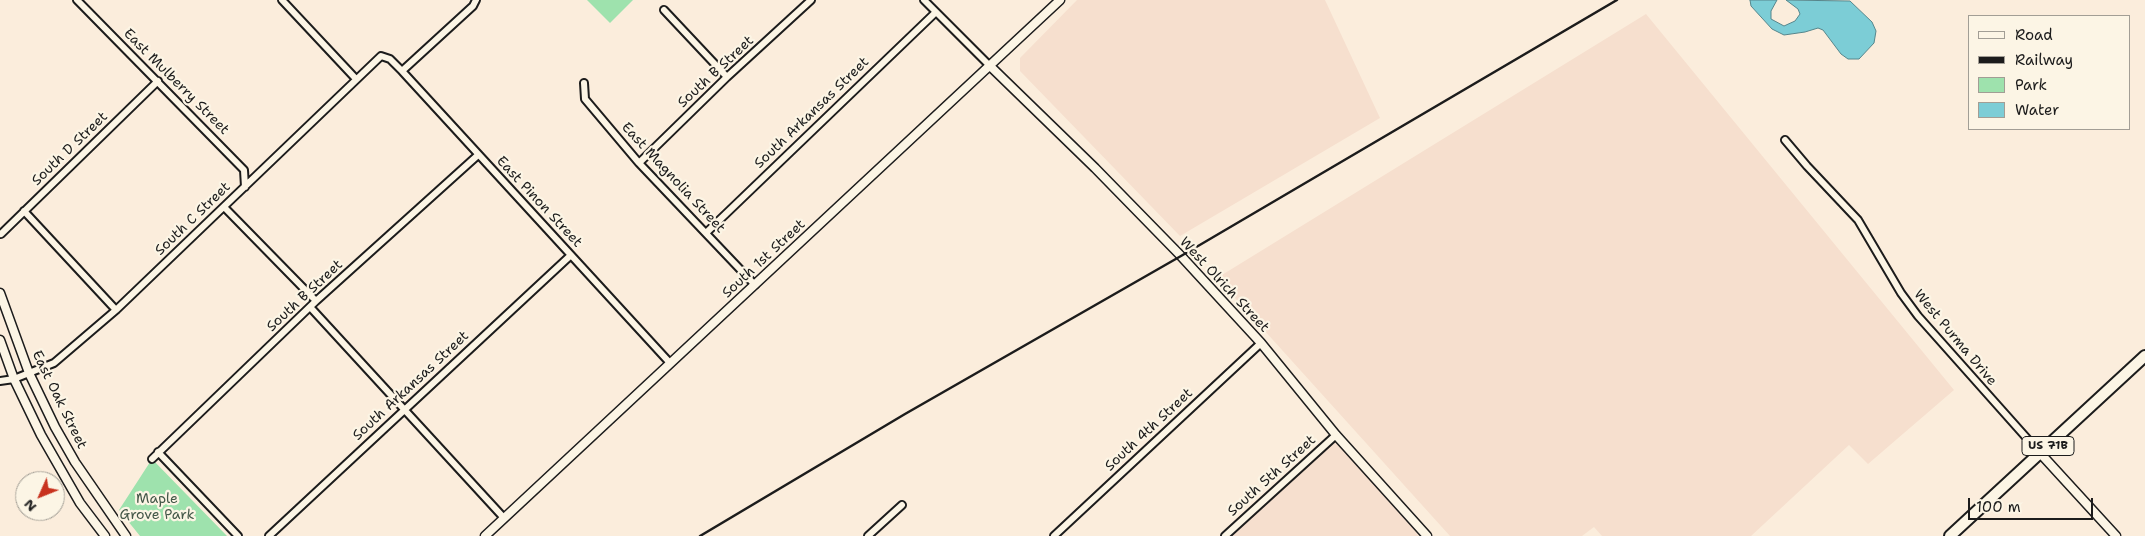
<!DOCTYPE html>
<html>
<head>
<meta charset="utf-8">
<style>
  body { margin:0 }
  #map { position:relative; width:2145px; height:536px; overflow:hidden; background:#fbeddc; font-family:"Shantell Sans",sans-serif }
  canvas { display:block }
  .legend { position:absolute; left:1968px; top:15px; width:162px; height:115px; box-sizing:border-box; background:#fcf5e5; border:1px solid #a29e95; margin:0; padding:6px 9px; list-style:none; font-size:15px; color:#1c1c1c }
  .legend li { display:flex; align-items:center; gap:10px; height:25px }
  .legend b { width:25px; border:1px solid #a29e95 }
  .north { position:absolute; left:15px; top:471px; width:50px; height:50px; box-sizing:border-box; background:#fcf5e5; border:1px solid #a29e95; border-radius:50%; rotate:226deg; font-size:14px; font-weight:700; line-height:20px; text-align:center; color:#1c1c1c }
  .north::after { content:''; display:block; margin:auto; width:18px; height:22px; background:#c8321e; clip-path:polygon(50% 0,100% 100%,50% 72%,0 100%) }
  .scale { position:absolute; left:1968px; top:498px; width:125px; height:22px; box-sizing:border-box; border:2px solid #1c1c1c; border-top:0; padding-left:6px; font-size:15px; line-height:18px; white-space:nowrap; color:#1c1c1c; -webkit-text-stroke:4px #fcf5e5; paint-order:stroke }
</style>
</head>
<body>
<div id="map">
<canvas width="2145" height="536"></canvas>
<ul class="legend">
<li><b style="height:6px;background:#fcf5e5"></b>Road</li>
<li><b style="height:6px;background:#1c1c1c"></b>Railway</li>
<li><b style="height:14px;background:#9ee2ad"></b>Park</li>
<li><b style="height:14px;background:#7ccdd6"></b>Water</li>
</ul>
<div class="north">N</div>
<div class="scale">100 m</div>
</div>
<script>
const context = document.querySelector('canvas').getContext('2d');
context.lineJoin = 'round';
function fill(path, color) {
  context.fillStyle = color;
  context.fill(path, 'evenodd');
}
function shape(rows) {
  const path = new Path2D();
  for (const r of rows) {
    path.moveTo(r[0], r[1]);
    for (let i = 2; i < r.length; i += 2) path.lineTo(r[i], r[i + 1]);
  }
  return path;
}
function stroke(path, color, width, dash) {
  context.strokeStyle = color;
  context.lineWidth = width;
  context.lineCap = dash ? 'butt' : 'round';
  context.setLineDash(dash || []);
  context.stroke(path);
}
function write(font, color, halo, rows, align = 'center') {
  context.font = font + ' "Shantell Sans",sans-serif';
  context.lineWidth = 4.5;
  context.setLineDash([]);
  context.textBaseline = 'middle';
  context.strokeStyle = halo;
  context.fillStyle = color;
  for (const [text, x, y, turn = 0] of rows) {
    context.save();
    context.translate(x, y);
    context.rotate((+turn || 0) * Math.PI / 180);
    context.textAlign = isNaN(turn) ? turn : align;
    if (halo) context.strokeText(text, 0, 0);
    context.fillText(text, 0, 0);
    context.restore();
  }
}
const built = shape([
  [1077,0,1325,0,1380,118,1180,236,1020,71,1020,58],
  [1646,14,1954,390,1868,464,1849,445,1751,536,1602,536,1594,527,1582,536,1450,536,1217,278],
  [1336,435,1349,448,1419,536,1227,536]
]);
const green = shape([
  [587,0,633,0,610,23],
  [152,459,227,536,140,536,119,510]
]);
const water = shape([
  [1750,0,1777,0,1771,11,1771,19,1784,26,1795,21,1800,14,1798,9,1786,0,1850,1,1872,22,1876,31,1874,43,1859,59,1848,59,1841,54,1823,30,1818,28,1805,32,1784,35,1772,29,1751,6,1750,0]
]);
const minor = shape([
  [77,0,244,170,245,187],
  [282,0,356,79],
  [924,0,989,65],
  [664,10,727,77],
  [402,71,473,6,476,0],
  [584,83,585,99,639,163,755,285],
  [1785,140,1807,166,1858,220,1901,293,1918,316,2040,453],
  [639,163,727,77,811,0],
  [224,207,316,301],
  [24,211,116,310],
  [707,232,936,12],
  [1,234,158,81],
  [311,308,504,518],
  [0,381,14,379,54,363,116,310,381,56,390,59,402,71,670,363],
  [158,452,238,536],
  [152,459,316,301,478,155],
  [269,536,571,255],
  [868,536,902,505],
  [1054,536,1261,343],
  [1225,536,1336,435]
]);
const tertiary = shape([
  [989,65,1095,168,1181,256,1261,343,1336,435,1427,536],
  [0,293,29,373,55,427,75,462,126,536],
  [0,340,14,379,41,435,80,503,105,536],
  [2040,453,2116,536],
  [485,536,1060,0]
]);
const primary = shape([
  [1950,536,2145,356]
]);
const rail = shape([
  [700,536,905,414,1181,256,1617,0]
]);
const shields = [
  [2048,446,52]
];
const shieldNames = [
  ["US 71B",2048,446]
];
const streetNames = [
  ["South B Street",716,72,-43],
  ["East Mulberry Street",176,82,45],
  ["South Arkansas Street",812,113,-44],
  ["South D Street",70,149,-44],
  ["East Magnolia Street",673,178,47],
  ["East Pinon Street",539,202,47],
  ["South C Street",193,219,-44],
  ["South 1st Street",764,259,-43],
  ["West Olrich Street",1224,285,47],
  ["South B Street",305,296,-43],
  ["West Purma Drive",1955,338,50],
  ["South Arkansas Street",411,386,-43],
  ["East Oak Street",59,400,64],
  ["South 4th Street",1149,430,-43],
  ["South 5th Street",1272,476,-42]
];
const parkNames = [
  ["Maple",157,499],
  ["Grove Park",157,515]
];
fill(built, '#f6dfce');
fill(green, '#9ee2ad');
fill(water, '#7ccdd6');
stroke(water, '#56868c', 1);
stroke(minor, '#1c1c1c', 10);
stroke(tertiary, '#1c1c1c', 11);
stroke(primary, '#1c1c1c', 14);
stroke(minor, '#fcf5e5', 6);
stroke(tertiary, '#fcf5e5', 8);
stroke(primary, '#fcf5e5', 10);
stroke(rail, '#1c1c1c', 2.5);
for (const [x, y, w] of shields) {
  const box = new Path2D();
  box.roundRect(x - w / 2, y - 9.5, w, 19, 4);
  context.fillStyle = '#fcf5e5';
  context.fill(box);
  stroke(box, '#1c1c1c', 1);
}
write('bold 12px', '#1c1c1c', null, shieldNames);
write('14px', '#1c1c1c', '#fcf5e5', streetNames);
write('14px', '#435748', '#fcf5e5', parkNames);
</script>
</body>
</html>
